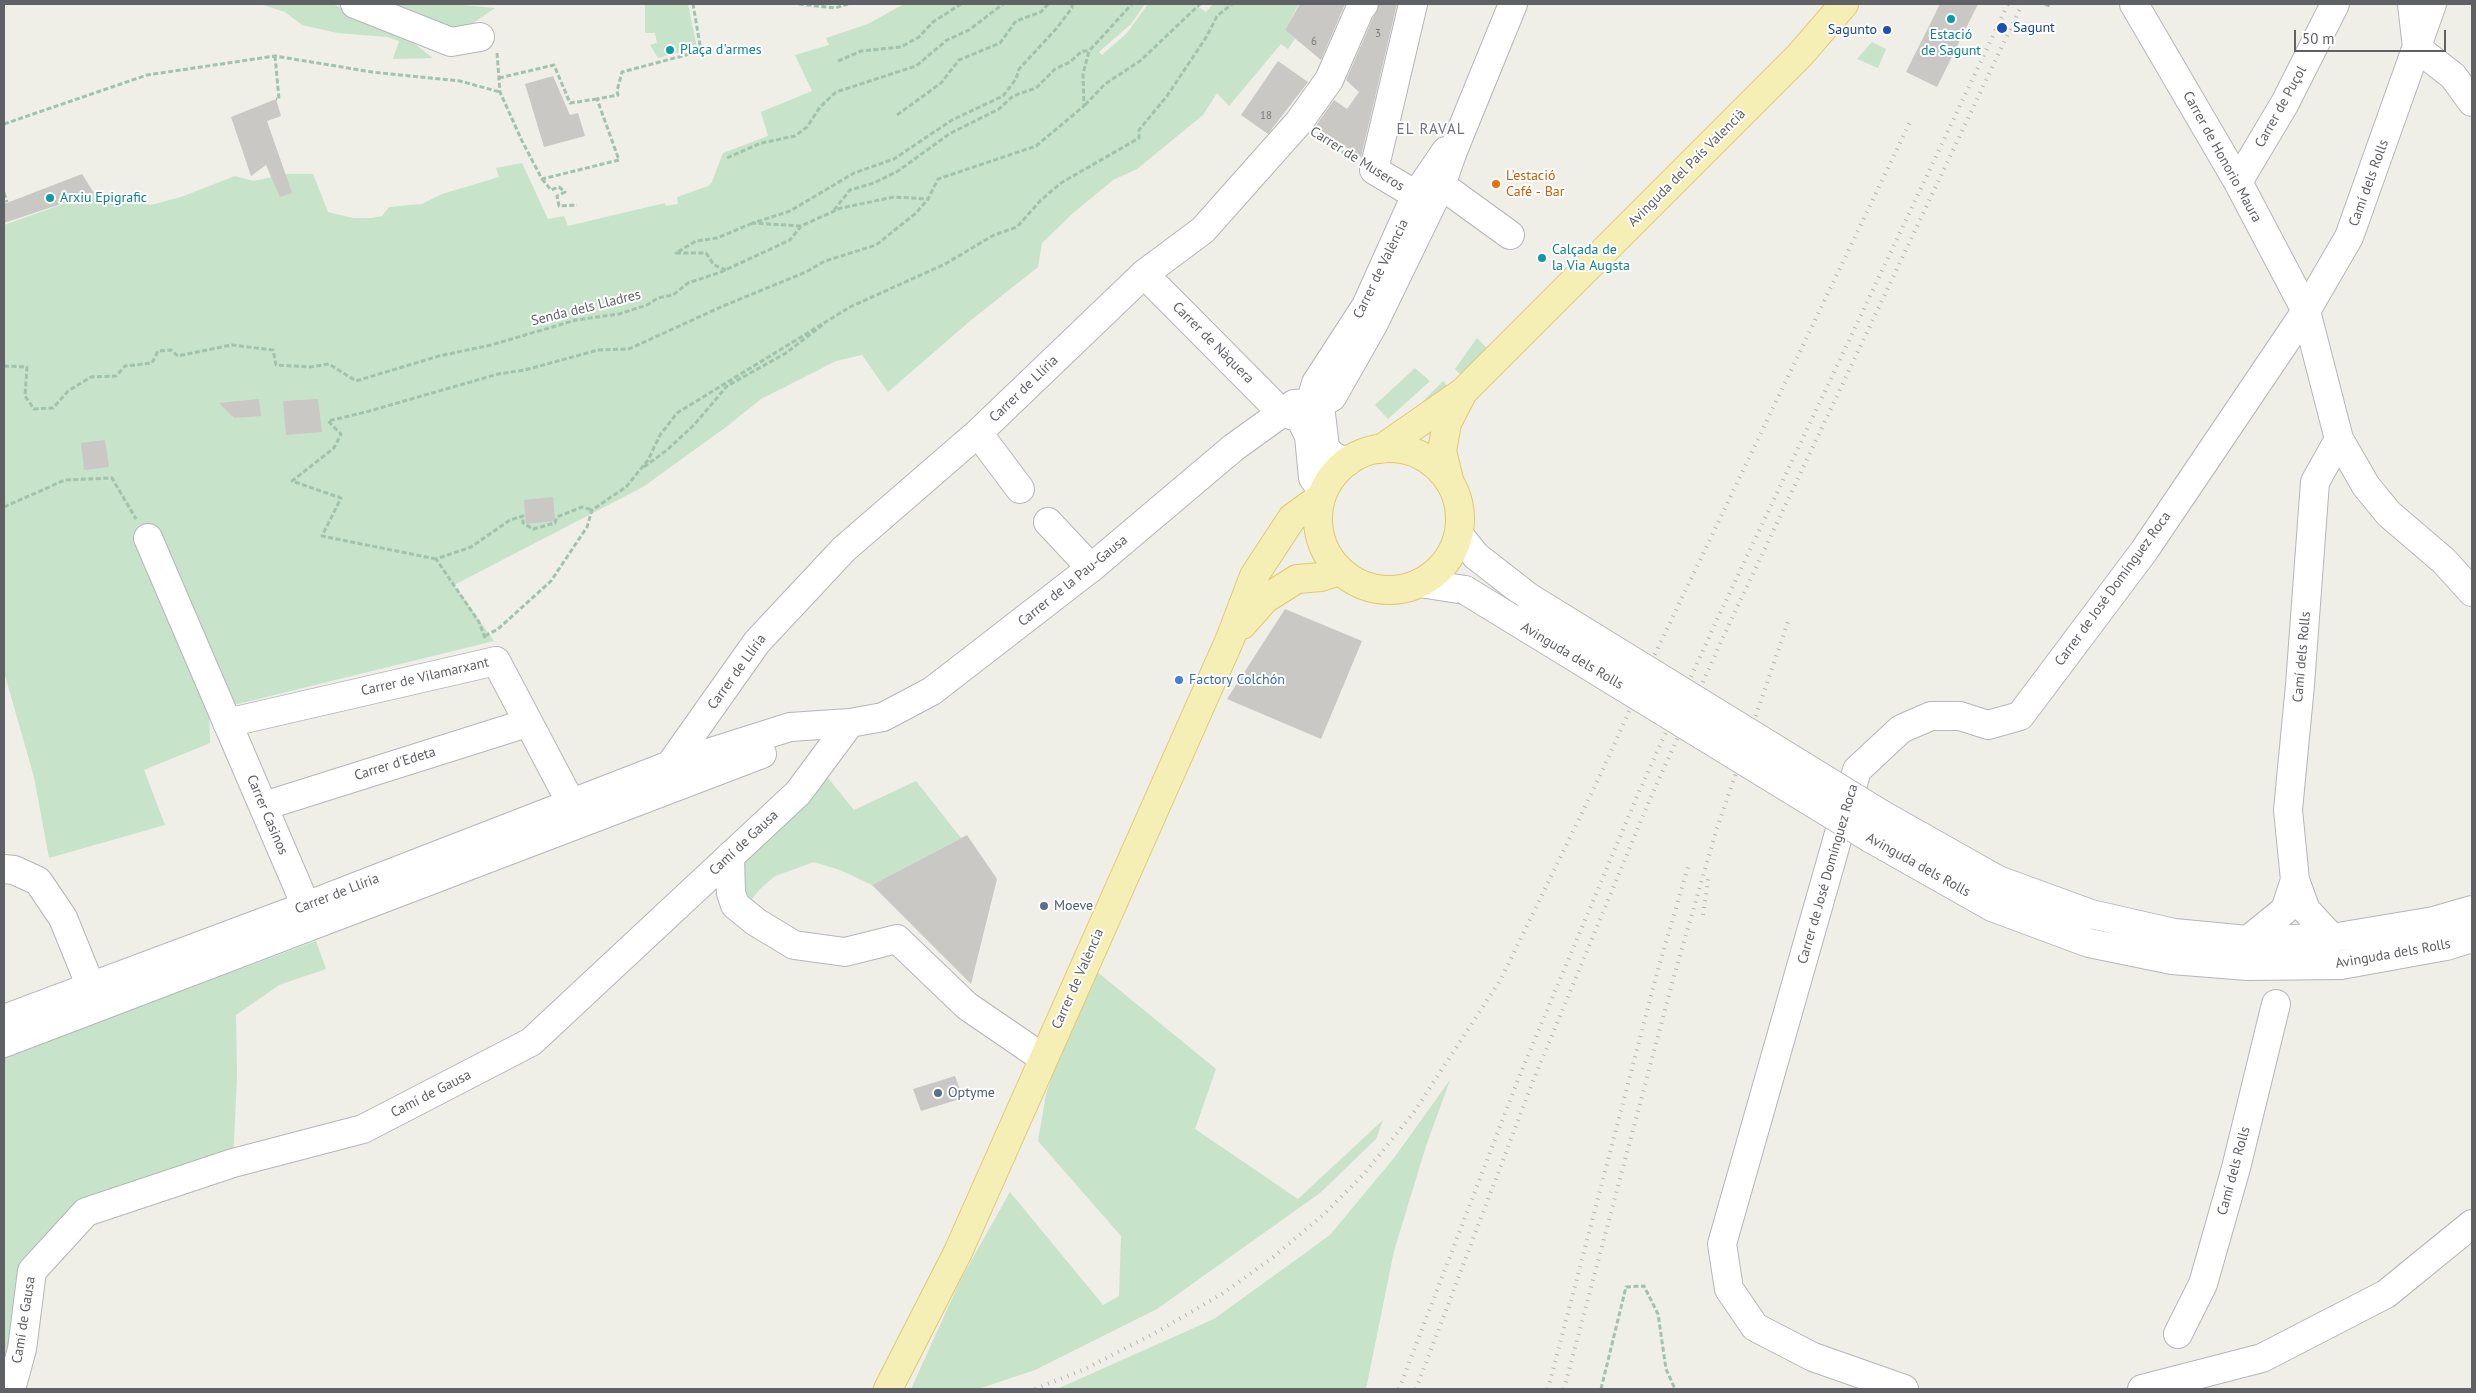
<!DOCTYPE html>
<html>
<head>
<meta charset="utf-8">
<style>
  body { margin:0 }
  #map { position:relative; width:2476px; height:1393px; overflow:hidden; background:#efeee7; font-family:"PT Sans",sans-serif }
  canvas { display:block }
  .frame { position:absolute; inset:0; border:5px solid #5f6165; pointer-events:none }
  .scale { position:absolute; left:2294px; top:30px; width:152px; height:22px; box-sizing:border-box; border:2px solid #5f6165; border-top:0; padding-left:6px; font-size:15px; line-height:18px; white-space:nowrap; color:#5f6165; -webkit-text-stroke:4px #fff; paint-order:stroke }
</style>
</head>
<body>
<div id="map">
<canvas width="2476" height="1393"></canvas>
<div class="frame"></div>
<div class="scale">50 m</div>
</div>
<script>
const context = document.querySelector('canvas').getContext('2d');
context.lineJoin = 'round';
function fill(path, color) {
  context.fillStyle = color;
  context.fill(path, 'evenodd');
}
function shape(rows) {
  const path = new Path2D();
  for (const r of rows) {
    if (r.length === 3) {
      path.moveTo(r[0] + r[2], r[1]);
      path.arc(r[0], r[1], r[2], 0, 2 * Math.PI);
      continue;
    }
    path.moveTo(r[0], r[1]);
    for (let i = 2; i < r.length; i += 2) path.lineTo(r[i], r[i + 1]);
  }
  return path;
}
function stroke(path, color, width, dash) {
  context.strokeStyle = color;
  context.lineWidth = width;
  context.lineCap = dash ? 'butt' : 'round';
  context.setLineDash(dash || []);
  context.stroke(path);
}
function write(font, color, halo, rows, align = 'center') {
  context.font = font + ' "PT Sans",sans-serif';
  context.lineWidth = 4;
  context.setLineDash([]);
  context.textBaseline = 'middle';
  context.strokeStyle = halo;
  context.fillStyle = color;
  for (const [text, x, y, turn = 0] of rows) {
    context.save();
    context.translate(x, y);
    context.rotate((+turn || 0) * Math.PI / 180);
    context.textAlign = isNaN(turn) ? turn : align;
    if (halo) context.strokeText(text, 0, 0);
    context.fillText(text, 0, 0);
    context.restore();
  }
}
const green = shape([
  [260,4,332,4,399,32,433,58,393,59,399,41,387,37,338,33,302,25,285,12],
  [372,4,452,4,495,8,463,30,419,23],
  [645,4,688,4,697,48,658,58,650,45,657,43,655,33,645,33],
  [904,4,1145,4,1131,24,1099,52,1102,55,1127,33,1148,4,1194,4,1206,12,1213,4,1299,4,1285,30,1295,39,1288,49,1281,44,1229,106,1217,93,1203,115,1137,169,1113,180,1072,214,1042,243,1038,267,970,321,888,392,862,355,836,361,761,399,726,427,643,487,454,585,494,641,209,711,210,743,144,770,165,825,49,858,34,777,4,672,4,225,94,193,151,205,181,197,235,176,254,181,286,174,313,174,328,212,353,218,372,218,382,216,389,207,422,204,442,194,499,177,496,168,522,163,548,219,564,216,568,226,665,203,666,206,678,204,677,197,708,186,712,182,723,153,768,136,761,112,812,91,795,55,829,45,826,38,868,24],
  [1872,42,1886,49,1878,68,1857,59],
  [1477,338,1488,349,1462,376,1455,369],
  [1415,368,1430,381,1388,419,1375,405],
  [1443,381,1449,389,1396,429],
  [823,772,854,810,916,781,961,838,872,885,840,870,814,862,775,876,760,889,742,911,730,856],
  [316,941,326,969,279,985,236,1015,237,1075,233,1163,86,1212,32,1271,4,1368,4,1056],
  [1090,966,1216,1069,1195,1129,1298,1199,1383,1120,1376,1139,1320,1193,1157,1309,1035,1370,978,1389,911,1389,961,1279,1010,1192,1103,1305,1119,1296,1121,1236,1038,1141,1046,1094],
  [1450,1080,1426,1146,1394,1251,1366,1389,1057,1389,1214,1319,1330,1235,1394,1158]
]);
const building = shape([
  [1300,4,1345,4,1321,60,1285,30],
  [1379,4,1397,4,1361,157,1315,127,1334,100,1347,109,1359,92,1346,80],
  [1940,4,1978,4,1937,87,1906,72],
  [1278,61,1308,82,1268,134,1241,115],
  [553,76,570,115,578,113,585,136,544,147,525,84],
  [276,99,281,116,267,121,292,193,280,197,266,165,251,176,231,117],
  [82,174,94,193,4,223,4,204],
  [259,399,261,416,234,418,219,403],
  [318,399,322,432,286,435,283,401],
  [105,440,109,467,84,470,81,443],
  [553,497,555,521,526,524,524,500],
  [1285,609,1362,641,1321,739,1227,699],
  [967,835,997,879,971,984,872,885],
  [955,1076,963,1098,921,1111,913,1089]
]);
const path = shape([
  [799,4,835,8,848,4],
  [2045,4,2050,6,2052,4],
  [497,53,500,92,522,141,542,179,619,160,597,99,618,95,617,91,622,72,701,51,693,4],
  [275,56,279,99,276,99],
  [838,61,861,51,901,47,919,37,933,22,961,4],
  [499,78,554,65,570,103,597,99],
  [1085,105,1105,84,1140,61,1200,4],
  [897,115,941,83,959,60,1000,43,1016,21,1041,12,1048,4],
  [4,124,147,75,275,56,372,72,460,81,500,92],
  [1317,135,1354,159],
  [727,158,761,143,795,136,807,127,820,107,836,92,916,66,947,40,969,30,1003,4],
  [542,179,551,190,559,187,565,192,557,196,559,206,577,205],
  [4,193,7,202],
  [834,210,850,190,874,183,898,171,949,134,999,109,1013,96,1036,88,1055,69,1070,62,1082,51,1089,51],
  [801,226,753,223,790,211,854,173,894,159,952,120,1003,96,1016,79,1019,69,1056,29,1072,8,1072,4],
  [726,270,714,265,706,253,676,253,696,241,717,238,753,223],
  [4,366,27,367,25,396,34,409,53,408,68,391,91,377,116,376,125,366,152,363,158,351,171,350,178,356,232,345,273,350,276,365,310,367,329,364,356,381,439,356,491,345,576,320,619,314,647,305,658,298,673,295,688,283,721,272,790,240,801,226,841,208,894,197,928,199,938,179,1036,146,1084,106,1083,74,1089,51,1132,4],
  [644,467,667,450,694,425,727,386,786,353,825,323],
  [4,507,65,480,112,478,136,519],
  [436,559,322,536,341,498,292,481,334,448,341,434,328,421,366,412,498,374,525,370,598,350,629,349,723,306,806,272,825,261,876,245,916,213,928,199],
  [485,636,498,629,551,581,587,527,592,510,626,487,648,460,660,435,677,413,850,307,945,264,994,235,1017,227,1041,200,1061,183,1139,138,1139,130,1167,96,1207,36,1217,16,1232,4],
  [485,638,479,622,436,559,471,547,510,520,523,516,523,523,533,529,555,523,557,517,582,507,592,510],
  [1601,1389,1626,1287,1644,1286,1658,1314,1666,1369,1675,1389]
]);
const minor = shape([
  [355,4,451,42,480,37],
  [1413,4,1374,170,1416,195],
  [2134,4,2238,182,2306,311,2339,439,2366,486,2389,514,2444,561,2472,592],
  [2412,4,2417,48,2453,76,2472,102],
  [1453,151,1446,151,1416,195,1366,306,1316,383,1310,403,1325,401,1332,397,1374,323,1441,185,1453,151,1513,4],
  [2238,182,2285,103,2335,4],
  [1441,185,1510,235],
  [1144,274,1281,412,1300,418,1309,436,1313,478,1323,490],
  [978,433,1020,489],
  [1048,522,1091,568],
  [1459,535,1476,556,1530,598],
  [148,538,306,906],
  [1420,583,1465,590],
  [227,723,496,661,571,803],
  [670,765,757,642,844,549,978,433,1144,274,1203,230,1299,122,1329,80,1360,9,1364,4],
  [264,806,527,723],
  [1881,814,1998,880,2091,914,2174,933,2248,940,2332,938,2434,921,2472,910],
  [1870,838,1992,907,2089,943,2172,960,2248,966,2341,965,2446,946,2472,938],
  [730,856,731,893,735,905,756,922,794,945,845,952,897,939,967,1006,1043,1058],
  [4,869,14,870,38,881,63,918,91,987],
  [2332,938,2306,910,2295,880,2288,810,2300,685,2315,482,2339,439],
  [2248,940,2285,910,2295,880],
  [4,1019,306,906,670,765,790,727,850,723,883,717,932,691,1091,568,1233,448,1294,404,1310,403,1321,414,1325,447,1332,456,1347,462],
  [4,1043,762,754],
  [2178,1334,2203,1284,2236,1168,2276,1004],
  [11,1389,22,1349,32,1271,86,1212,233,1163,363,1129,531,1042,798,793,850,723],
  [1904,1389,1813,1357,1755,1327,1729,1289,1722,1244,1857,770,1901,729,1931,716,1960,716,1988,725,2020,716,2144,551,2306,311,2349,237,2432,4],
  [2142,1389,2262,1358,2386,1294,2472,1224]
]);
const major = shape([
  [1389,519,71],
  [1381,449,1463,392,1800,55,1844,4],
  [1449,480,1442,451,1447,423,1462,394],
  [1242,625,1265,599,1297,579,1321,577,1340,571],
  [888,1389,958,1252,1230,639,1254,576,1292,518,1321,497]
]);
const rail = shape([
  [1703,915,1709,874],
  [1035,1389,1083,1370,1155,1333,1222,1294,1272,1258,1323,1215,1364,1174,1414,1112,1501,979,1598,780,1655,654,1911,120],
  [1399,1389,1519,1077,1638,794,1714,626,2008,4],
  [1416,1389,1533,1081,1650,799,1725,633,2022,4],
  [1548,1389,1657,973,1688,867],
  [1564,1389,1674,976,1717,828,1788,622]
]);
const minorBridge = shape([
  [1465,590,1870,838],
  [1530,598,1881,814]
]);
const markers = [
  [1951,19,5,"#0f9aa8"],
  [2002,28,6,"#1a4fb4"],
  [1887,30,5,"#1a4fb4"],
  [670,50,5,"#0f9aa8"],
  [1496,184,5,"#e8710a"],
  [50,198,5,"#0f9aa8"],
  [1542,258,5,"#0f9aa8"],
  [1179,680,5,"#3f7fe0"],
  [1044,906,5,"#5c6f8a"],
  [938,1093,5,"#5c6f8a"]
];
const numberNames = [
  ["3",1378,34],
  ["6",1314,42],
  ["18",1266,116]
];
const transitNames = [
  ["Sagunt",2013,28],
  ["Sagunto",1877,30,"right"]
];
const cultureNames = [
  ["Estació",1951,35,"center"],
  ["de Sagunt",1951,51,"center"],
  ["Plaça d'armes",680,50],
  ["Arxiu Epigrafic",60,198],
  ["Calçada de",1552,250],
  ["la Via Augsta",1552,266]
];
const streetNames = [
  ["Carrer de Puçol",2281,107,-61],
  ["Carrer de Honorio Maura",2222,157,61],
  ["Carrer de Museros",1357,159,32],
  ["Avinguda del País Valencià",1687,168,-45],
  ["Camí dels Rolls",2369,183,-70],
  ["Carrer de València",1381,269,-64],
  ["Senda dels Lladres",586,308,-14],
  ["Carrer de Nàquera",1213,343,45],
  ["Carrer de Llíria",1024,389,-44],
  ["Carrer de la Pau-Gausa",1073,581,-39],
  ["Carrer de José Domínguez Roca",2113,589,-54],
  ["Avinguda dels Rolls",1572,656,31],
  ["Camí dels Rolls",2302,657,-85],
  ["Carrer de Llíria",737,672,-54],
  ["Carrer de Vilamarxant",425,677,-13],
  ["Carrer d'Edeta",395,764,-17],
  ["Carrer Casinos",267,815,67],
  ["Camí de Gausa",744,843,-43],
  ["Avinguda dels Rolls",1918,865,29],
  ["Carrer de José Domínguez Roca",1828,874,-74],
  ["Carrer de Llíria",337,894,-21],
  ["Avinguda dels Rolls",2393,954,-10],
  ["Carrer de València",1078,979,-66],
  ["Camí de Gausa",431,1094,-27],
  ["Camí dels Rolls",2234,1171,-75],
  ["Camí de Gausa",24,1320,-81]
];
const foodNames = [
  ["L'estació",1506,176],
  ["Café - Bar",1506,192]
];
const shopNames = [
  ["Factory Colchón",1189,680]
];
const serviceNames = [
  ["Moeve",1054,906],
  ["Optyme",948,1093]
];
const neighbourhoodNames = [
  ["EL RAVAL",1431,130]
];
fill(green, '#c7e3c9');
fill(building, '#cac8c4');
stroke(minor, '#b4b6ba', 30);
stroke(major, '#e1c86e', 30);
stroke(path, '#a1c3ad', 3, [5, 2.5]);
stroke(minor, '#fff', 28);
stroke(major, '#f6efb5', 28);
stroke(rail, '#b4b5b5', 4, [1, 6]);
stroke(minorBridge, '#b4b6ba', 30, []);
stroke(minorBridge, '#fff', 28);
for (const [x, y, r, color] of markers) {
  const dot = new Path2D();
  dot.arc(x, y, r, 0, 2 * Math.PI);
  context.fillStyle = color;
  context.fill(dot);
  stroke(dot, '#fff', 2);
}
write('11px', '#7a7b7d', null, numberNames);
write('14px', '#164399', '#fff', transitNames, 'left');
write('14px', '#0d838f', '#fff', cultureNames, 'left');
write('14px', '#5f6165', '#fff', streetNames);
write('14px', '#c56008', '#fff', foodNames, 'left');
write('14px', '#366cbe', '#fff', shopNames, 'left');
write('14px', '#4e5e75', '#fff', serviceNames, 'left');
context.letterSpacing = '1px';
write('15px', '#707377', '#fff', neighbourhoodNames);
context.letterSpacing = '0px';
</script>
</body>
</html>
